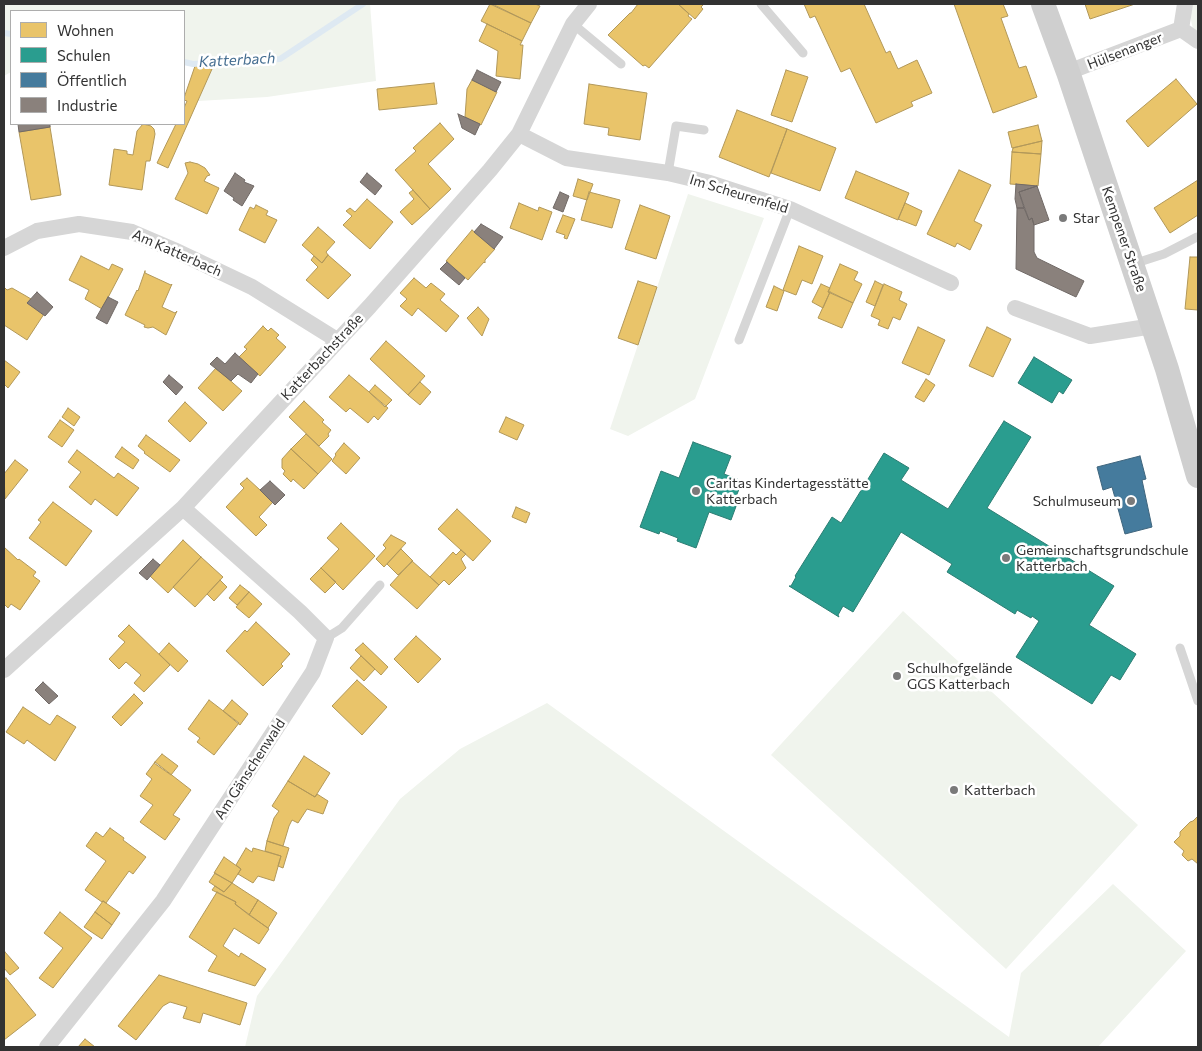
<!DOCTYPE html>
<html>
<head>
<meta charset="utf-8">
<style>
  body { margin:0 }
  #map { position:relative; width:1202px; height:1051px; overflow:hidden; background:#fff; font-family:Commissioner,sans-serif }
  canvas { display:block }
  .frame { position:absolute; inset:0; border:5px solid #323232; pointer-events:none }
  .legend { position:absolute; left:10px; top:10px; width:175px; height:115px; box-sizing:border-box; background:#fff; border:1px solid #adadad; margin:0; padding:6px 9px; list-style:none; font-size:15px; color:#323232 }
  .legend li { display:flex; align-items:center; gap:10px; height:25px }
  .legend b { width:25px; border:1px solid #adadad }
</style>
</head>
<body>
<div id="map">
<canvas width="1202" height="1051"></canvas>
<div class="frame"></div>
<ul class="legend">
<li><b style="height:14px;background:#e9c46a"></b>Wohnen</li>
<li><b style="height:14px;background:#2a9d8f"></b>Schulen</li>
<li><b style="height:14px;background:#457b9d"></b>Öffentlich</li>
<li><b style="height:14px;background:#8a817c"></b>Industrie</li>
</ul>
</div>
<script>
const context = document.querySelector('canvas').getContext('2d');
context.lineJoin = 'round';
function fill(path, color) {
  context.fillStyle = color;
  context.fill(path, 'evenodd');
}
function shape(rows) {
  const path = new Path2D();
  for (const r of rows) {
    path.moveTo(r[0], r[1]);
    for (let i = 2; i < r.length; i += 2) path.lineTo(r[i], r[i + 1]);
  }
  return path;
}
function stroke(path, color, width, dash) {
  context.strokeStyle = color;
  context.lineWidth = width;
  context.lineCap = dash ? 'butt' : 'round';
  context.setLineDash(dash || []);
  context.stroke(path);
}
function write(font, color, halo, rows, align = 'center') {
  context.font = font + ' Commissioner,sans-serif';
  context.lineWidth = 5;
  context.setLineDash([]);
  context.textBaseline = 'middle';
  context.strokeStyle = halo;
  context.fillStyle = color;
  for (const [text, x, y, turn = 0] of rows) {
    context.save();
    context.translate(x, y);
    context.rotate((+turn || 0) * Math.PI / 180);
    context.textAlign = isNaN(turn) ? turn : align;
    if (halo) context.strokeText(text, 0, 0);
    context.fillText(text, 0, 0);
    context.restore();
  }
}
const green = shape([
  [4,4,370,4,376,81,267,97,198,101,212,69,184,64,184,11,11,11,11,72,4,76],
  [1191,4,1198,4,1198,36,1193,29,1190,16],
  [688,194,764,218,695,399,628,436,610,429],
  [903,611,1138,825,1006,969,771,755],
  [547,703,1009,1037,1021,973,1113,884,1186,951,1098,1047,245,1047,257,996,400,799,460,749]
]);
const homes = shape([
  [490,4,531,23,522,41,481,21,490,4],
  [492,4,535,4,540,6,531,23,492,4],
  [638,4,678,4,689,14,688,16,692,19,649,68,645,65,643,66,608,35,630,13,631,13,638,4],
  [678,4,704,4,701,7,703,9,695,19,678,4],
  [804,4,864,4,886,53,890,51,898,69,917,60,932,93,911,102,913,106,876,123,850,68,841,72,815,16,810,18,804,4],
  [954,4,1003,4,1008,16,1001,18,1019,68,1026,66,1037,97,993,113,954,4],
  [1085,4,1135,4,1090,19,1085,4],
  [487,24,522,41,520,45,523,45,520,79,496,76,498,51,479,41,487,24],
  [195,66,212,69,168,168,157,163,176,124,184,124,184,108,187,101,184,100,184,98,195,66],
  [786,70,808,77,792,122,771,115,786,70],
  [1176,79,1197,104,1148,147,1126,121,1176,79],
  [472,80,497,92,481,125,465,117,467,89,472,80],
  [434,83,437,104,379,110,377,89,434,83],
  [589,84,647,93,640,140,608,135,609,128,584,124,589,84],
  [737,110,787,129,769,177,719,157,737,110],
  [440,123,454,139,428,164,451,189,430,209,395,170,416,151,413,148,440,123],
  [143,124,151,126,154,129,155,134,150,161,146,161,142,190,109,185,114,149,127,151,127,154,133,155,137,131,143,124],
  [1038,125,1042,141,1012,148,1008,132,1038,125],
  [50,127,61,195,31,200,19,132,50,127],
  [787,129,836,148,820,191,771,173,787,129],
  [1042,141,1041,154,1012,152,1013,148,1042,141],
  [1012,152,1041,154,1038,186,1010,184,1012,152],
  [190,162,198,164,205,168,210,175,207,176,204,181,219,188,207,214,175,199,188,173,185,163,190,162],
  [959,170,991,185,974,221,982,225,970,250,957,243,955,247,927,234,959,170],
  [856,171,909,193,898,220,845,198,856,171],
  [578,179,593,184,587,200,573,196,578,179],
  [1198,180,1198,215,1170,233,1154,208,1198,180],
  [413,190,430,209,412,225,400,212,414,199,409,193,413,190],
  [589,192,620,200,612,228,581,220,589,192],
  [367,199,393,222,370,249,343,225,352,216,346,211,350,208,355,212,367,199],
  [519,203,538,211,539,207,552,212,542,240,510,228,519,203],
  [905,203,922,211,916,226,898,219,905,203],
  [256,205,268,211,266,215,277,220,265,243,239,230,250,207,254,209,256,205],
  [640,205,670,216,656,259,625,249,640,205],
  [563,215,575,219,567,239,564,238,565,235,556,232,563,215],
  [318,227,335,242,326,252,328,255,322,263,302,245,318,227],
  [472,230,495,249,485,260,485,263,484,262,468,280,446,261,472,230],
  [799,246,823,256,812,284,802,280,796,295,783,290,799,246],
  [328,255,351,275,328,299,306,280,318,267,311,260,314,256,322,263,328,255],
  [81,256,109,270,112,264,123,269,102,309,85,299,89,290,69,280,81,256],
  [1190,257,1198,257,1198,310,1185,309,1190,257],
  [840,264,858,272,854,280,862,284,853,303,828,292,840,264],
  [145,271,145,273,171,285,172,284,162,307,175,313,177,311,166,335,153,327,148,328,144,327,145,325,125,315,137,290,138,291,145,271],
  [414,278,426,288,431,283,445,294,440,300,459,316,446,332,418,308,412,316,400,306,407,299,400,293,414,278],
  [638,281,657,287,638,345,618,338,638,281],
  [875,281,883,285,875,306,866,302,875,281],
  [821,284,830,288,828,292,830,292,823,308,812,302,821,284],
  [884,284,902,292,899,300,907,304,900,320,893,317,888,329,878,325,880,320,871,316,884,284],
  [774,286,784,291,777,311,766,307,774,286],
  [4,287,7,290,12,288,26,296,31,299,27,303,44,314,27,340,4,325,4,287],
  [830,292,853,303,842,328,818,318,830,292],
  [478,307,489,319,482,336,467,318,478,307],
  [263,326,268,331,271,328,279,335,276,338,286,347,260,376,239,357,247,349,244,347,263,326],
  [918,327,945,340,929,375,902,363,918,327],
  [987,327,1011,339,993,377,969,366,987,327],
  [386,341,425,376,408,395,370,359,386,341],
  [4,360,20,372,8,388,4,384,4,360],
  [216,368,242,391,223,411,198,388,216,368],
  [349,375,388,408,378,420,374,416,368,423,350,408,346,412,329,397,349,375],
  [926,379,935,385,924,402,915,397,926,379],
  [420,382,431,392,420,405,408,395,420,382],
  [375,385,392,400,385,407,369,392,375,385],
  [304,401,324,420,322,422,331,430,328,434,329,436,319,446,289,417,304,401],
  [185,402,207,423,190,442,168,421,185,402],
  [68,408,80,417,74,426,62,417,68,408],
  [506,417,524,425,517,440,499,432,506,417],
  [60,420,74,430,62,447,48,437,60,420],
  [306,434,332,459,318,474,291,449,306,434],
  [146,435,180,460,170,472,144,453,145,452,138,446,146,435],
  [344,443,360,458,346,474,332,461,336,455,335,454,344,443],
  [122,447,139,460,133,469,115,457,122,447],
  [291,449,318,474,304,489,293,479,291,482,283,474,285,471,282,468,282,459,291,449],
  [77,450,114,478,118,473,139,488,117,516,95,499,91,505,69,487,81,472,68,462,77,450],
  [15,460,28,470,5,499,4,474,15,460],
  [247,478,273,502,259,517,267,525,256,536,226,507,244,488,240,484,247,478],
  [53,502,92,531,66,566,29,538,41,522,38,520,53,502],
  [516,507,530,513,526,523,512,517,516,507],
  [457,509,491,541,473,561,438,529,457,509],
  [341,523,375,556,343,590,321,568,339,549,327,538,341,523],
  [391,535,406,543,384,567,376,559,386,548,383,545,391,535],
  [183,540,201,557,168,593,150,576,183,540],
  [4,547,18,560,19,559,36,572,33,576,40,581,20,610,11,604,8,608,4,604,4,547],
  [401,549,413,561,398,575,387,564,401,549],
  [461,550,466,554,461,559,466,568,449,585,444,580,439,585,430,577,453,552,456,555,461,550],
  [201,557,223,577,195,607,173,587,201,557],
  [412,561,439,585,417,609,390,585,412,561],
  [321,568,336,582,325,593,310,579,321,568],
  [220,580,227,587,214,601,207,594,220,580],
  [240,585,249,592,237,605,229,598,240,585],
  [249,592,262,604,249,618,236,607,249,592],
  [256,622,290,654,281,664,283,666,263,686,226,651,245,630,247,632,256,622],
  [129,625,170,665,144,692,134,683,141,675,126,662,119,669,109,659,125,642,118,636,129,625],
  [416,636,441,659,418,683,394,659,416,636],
  [169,643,188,661,178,672,159,654,169,643],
  [363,643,388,667,381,675,355,650,363,643],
  [361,656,375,669,364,681,350,668,361,656],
  [357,680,387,707,362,735,332,706,357,680],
  [134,694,143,703,121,726,112,717,134,694],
  [209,700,239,723,214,755,197,742,200,738,188,729,209,700],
  [232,700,248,714,240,725,223,711,232,700],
  [23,707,50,725,57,715,76,727,55,761,27,740,24,744,6,732,23,707],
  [162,754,178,766,171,775,154,763,162,754],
  [304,756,330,773,315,797,288,781,304,756],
  [155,762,191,790,173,815,180,819,165,840,140,822,153,805,140,796,152,779,146,774,155,762],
  [288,781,315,797,317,794,328,801,323,814,307,809,298,823,292,820,289,826,283,846,267,841,274,818,279,811,272,806,288,781],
  [1198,816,1198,864,1192,859,1188,861,1182,855,1184,851,1174,842,1180,836,1180,832,1190,822,1193,821,1198,816],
  [110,828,124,838,123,840,146,857,133,874,129,871,106,903,103,901,102,902,85,890,106,861,86,846,96,832,103,837,110,828],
  [267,841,289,848,283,868,278,866,281,856,265,851,267,841],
  [246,848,252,852,253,848,281,856,274,881,258,876,253,883,238,874,241,869,236,865,246,848],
  [224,857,241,869,232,883,214,873,224,857],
  [215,873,232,883,224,892,209,882,215,873],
  [232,883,258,900,249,915,235,904,236,902,212,890,215,886,224,892,232,883],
  [217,892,236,902,235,904,269,929,259,944,234,928,223,946,239,957,241,953,266,969,255,986,208,971,217,956,189,937,217,892],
  [258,900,277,913,268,928,249,915,258,900],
  [103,901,120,913,112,925,95,912,103,901],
  [60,912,92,938,53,988,39,978,63,948,44,933,60,912],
  [95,912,112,925,102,939,84,927,95,912],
  [5,952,19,968,10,975,4,968,4,953,5,952],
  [159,975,247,1003,240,1025,203,1013,200,1023,183,1018,187,1007,170,1002,163,1006,136,1040,118,1026,159,975],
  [6,978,36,1015,4,1040,4,979,6,978],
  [85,1039,95,1047,78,1047,85,1039]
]);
const schools = shape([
  [1034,357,1072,380,1063,394,1059,391,1052,403,1018,383,1034,357],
  [1004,421,1031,437,987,508,1114,586,1089,625,1136,654,1120,680,1111,675,1092,704,1016,657,1039,621,1032,616,1031,618,1017,610,1015,614,947,572,952,564,901,532,853,612,843,606,838,615,839,617,789,586,791,586,796,577,795,576,832,517,841,523,884,453,909,468,901,480,948,509,1004,421],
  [693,442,731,456,724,474,745,482,742,482,735,499,738,501,731,520,709,512,696,548,677,541,678,538,660,531,659,534,640,527,661,471,679,478,693,442]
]);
const public = shape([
  [1140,456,1146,479,1142,480,1152,527,1125,534,1112,487,1103,490,1097,467,1140,456]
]);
const industry = shape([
  [477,70,501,82,496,92,472,80,477,70],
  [458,114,480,124,475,135,462,128,458,114],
  [18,124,50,124,50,127,19,132,18,124],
  [235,173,245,180,244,182,254,186,242,206,233,200,234,198,224,191,235,173],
  [367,173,382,186,375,195,360,182,367,173],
  [1016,184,1037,186,1019,192,1024,208,1017,208,1015,199,1016,184],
  [1037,186,1049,220,1034,225,1032,218,1029,220,1019,192,1037,186],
  [560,192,569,196,563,212,553,208,560,192],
  [1017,208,1024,208,1029,220,1032,218,1034,225,1034,252,1037,258,1084,281,1076,297,1016,269,1017,208],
  [481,224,503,237,494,249,474,232,481,224],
  [447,262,465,278,459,285,440,269,447,262],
  [37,292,53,307,45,316,27,303,37,292],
  [108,297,118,302,107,324,96,318,108,297],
  [235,353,258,374,251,383,238,374,231,381,210,364,217,357,225,364,235,353],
  [169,375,183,387,176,395,163,382,169,375],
  [270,481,285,495,275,505,260,490,270,481],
  [153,559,160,565,147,580,139,573,153,559],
  [43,682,58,696,49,704,35,690,43,682]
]);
const stream = shape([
  [4,33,11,34],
  [184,62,193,64,280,59,363,4]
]);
const service = shape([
  [761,4,803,53],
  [573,24,621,64],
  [668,173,676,126,704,130],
  [1133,264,1164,254,1197,237],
  [739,340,790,209],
  [326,638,342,628,380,585],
  [1180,648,1198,701]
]);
const minor = shape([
  [1181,29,1185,4],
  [1181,29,1198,41],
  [1068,72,1181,29],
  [519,134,566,158,668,173,710,183,790,209,951,283],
  [4,248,37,231,79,224,132,232,174,250,252,287,337,340],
  [1015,308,1090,336,1153,326],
  [4,670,183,508,370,306,490,170,519,134,573,24,589,4],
  [47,1047,163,901,313,672,326,638,300,612,183,508]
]);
const secondary = shape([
  [1043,4,1068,72,1167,369,1198,476]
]);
const markers = [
  [1063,218,5,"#7a7a7a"],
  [696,491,5,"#7a7a7a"],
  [1131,501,5,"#7a7a7a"],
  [1006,558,5,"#7a7a7a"],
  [897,676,5,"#7a7a7a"],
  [954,790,5,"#7a7a7a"]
];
const streetNames = [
  ["Hülsenanger",1125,51,-21],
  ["Im Scheurenfeld",739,194,17],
  ["Kempener Straße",1124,239,71],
  ["Am Katterbach",177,253,24],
  ["Katterbachstraße",322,357,-47],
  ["Am Gänschenwald",250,769,-57]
];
const poiNames = [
  ["Star",1073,218],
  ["Caritas Kindertagesstätte",706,483],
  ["Katterbach",706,499],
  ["Schulmuseum",1121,501,"right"],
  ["Gemeinschaftsgrundschule",1016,550],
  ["Katterbach",1016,566],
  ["Schulhofgelände",907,668],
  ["GGS Katterbach",907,684],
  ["Katterbach",964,790]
];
const waterNames = [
  ["Katterbach",237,60,-3]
];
fill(green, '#f0f4ed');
fill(homes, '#e9c46a');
stroke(homes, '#b29859', 1);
fill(schools, '#2a9d8f');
stroke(schools, '#2c7d73', 1);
fill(public, '#457b9d');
stroke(public, '#3f657d', 1);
fill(industry, '#8a817c');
stroke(industry, '#706966', 1);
stroke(stream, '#dee9f2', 6);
stroke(service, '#d6d6d6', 9);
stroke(minor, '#d6d6d6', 16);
stroke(secondary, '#cfcfcf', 24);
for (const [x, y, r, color] of markers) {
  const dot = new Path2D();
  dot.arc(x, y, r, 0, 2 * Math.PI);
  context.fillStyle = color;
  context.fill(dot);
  stroke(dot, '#fff', 2);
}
write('14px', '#323232', '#fff', streetNames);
write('14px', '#323232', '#fff', poiNames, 'left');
write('italic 15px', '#446d90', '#fff', waterNames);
</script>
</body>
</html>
